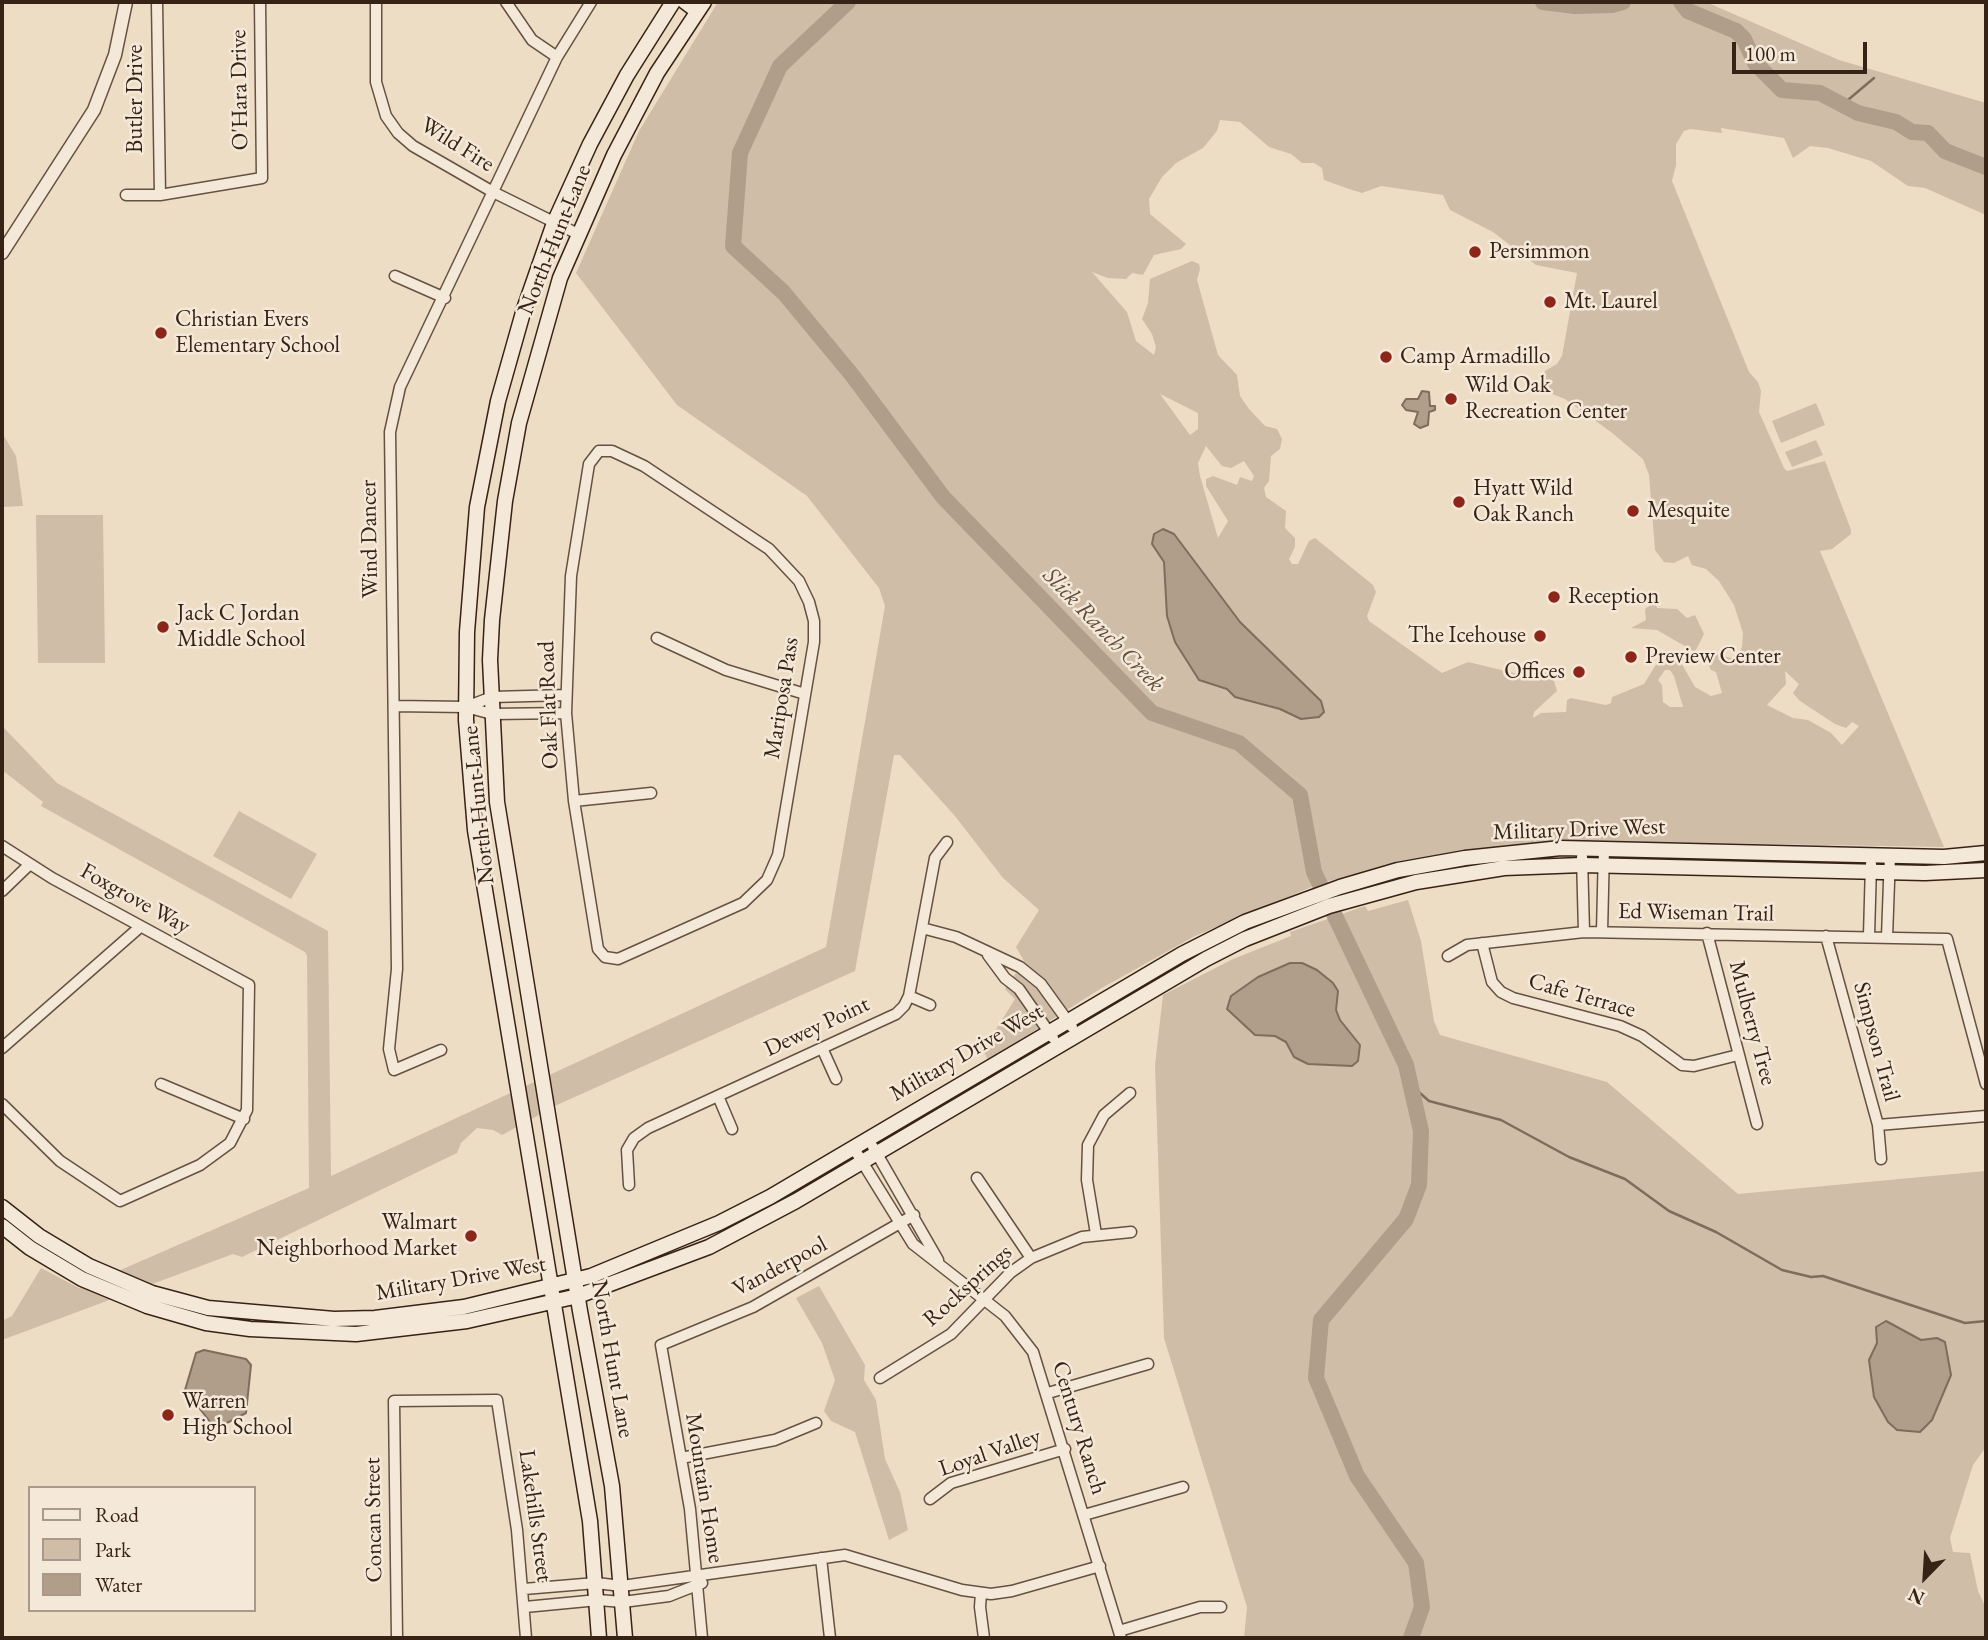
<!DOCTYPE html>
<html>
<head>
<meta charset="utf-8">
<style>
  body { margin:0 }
  #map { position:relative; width:1988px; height:1640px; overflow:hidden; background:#eeddc5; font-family:"EB Garamond",serif }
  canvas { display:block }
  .frame { position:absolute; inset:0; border:4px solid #372216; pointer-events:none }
  .legend { position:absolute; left:28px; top:1486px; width:228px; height:126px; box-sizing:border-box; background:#f4e9d9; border:2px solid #a8998b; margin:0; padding:9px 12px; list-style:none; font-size:21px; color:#372216 }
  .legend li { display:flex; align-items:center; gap:14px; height:35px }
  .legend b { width:35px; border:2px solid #a8998b }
  .north { position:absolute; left:1890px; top:1542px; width:70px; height:70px; -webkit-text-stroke:5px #f4e9d9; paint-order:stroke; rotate:204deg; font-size:19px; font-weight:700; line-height:28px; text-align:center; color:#372216 }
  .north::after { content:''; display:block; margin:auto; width:24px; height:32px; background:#372216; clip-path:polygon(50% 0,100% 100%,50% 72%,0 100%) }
  .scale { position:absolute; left:1732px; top:42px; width:135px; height:32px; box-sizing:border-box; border:4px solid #372216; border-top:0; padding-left:9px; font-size:21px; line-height:24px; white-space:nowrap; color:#372216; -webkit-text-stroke:5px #f4e9d9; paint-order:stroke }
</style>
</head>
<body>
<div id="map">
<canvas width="1988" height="1640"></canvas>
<div class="frame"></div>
<ul class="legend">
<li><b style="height:9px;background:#f4e9d9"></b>Road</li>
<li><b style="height:19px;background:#cfbda7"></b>Park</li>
<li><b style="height:19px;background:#b09d8a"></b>Water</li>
</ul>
<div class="north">N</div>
<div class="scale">100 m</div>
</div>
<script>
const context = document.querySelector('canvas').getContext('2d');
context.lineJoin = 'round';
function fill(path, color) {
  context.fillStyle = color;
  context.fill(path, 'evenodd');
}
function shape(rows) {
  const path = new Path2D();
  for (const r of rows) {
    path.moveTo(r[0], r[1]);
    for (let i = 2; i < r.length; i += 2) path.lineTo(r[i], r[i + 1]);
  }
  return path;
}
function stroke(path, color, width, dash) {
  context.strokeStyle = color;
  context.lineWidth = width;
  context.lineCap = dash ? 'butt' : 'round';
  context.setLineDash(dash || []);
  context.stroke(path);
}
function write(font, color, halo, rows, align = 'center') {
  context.font = font + ' "EB Garamond",serif';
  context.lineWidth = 5;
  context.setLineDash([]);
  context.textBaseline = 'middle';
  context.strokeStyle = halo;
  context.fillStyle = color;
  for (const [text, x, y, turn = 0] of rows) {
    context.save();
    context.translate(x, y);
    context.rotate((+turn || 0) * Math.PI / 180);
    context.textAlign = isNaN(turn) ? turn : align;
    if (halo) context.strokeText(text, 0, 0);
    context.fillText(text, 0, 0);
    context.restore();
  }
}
const green = shape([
  [718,2,1706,2,1839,60,1986,103,1986,215,1925,188,1908,186,1871,161,1828,148,1810,146,1793,158,1784,138,1721,128,1722,133,1690,129,1684,131,1676,144,1676,165,1672,181,1749,372,1758,382,1761,391,1759,412,1784,468,1787,471,1825,461,1851,530,1851,534,1832,549,1820,551,1944,847,1587,841,1516,846,1397,864,1321,883,1195,936,1100,989,988,1060,983,1050,1015,999,1005,989,1024,961,1016,947,1039,910,1003,878,955,816,900,755,894,755,855,971,557,1105,502,1135,493,1130,477,1128,461,1143,457,1153,242,1257,233,1254,2,1340,2,1321,12,1316,41,1268,79,1288,309,1188,307,956,305,952,41,806,43,802,2,770,2,726,57,783,328,931,331,1176,826,947,885,606,879,588,807,496,677,405,576,273,639,131],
  [1220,120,1240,122,1269,147,1291,154,1302,163,1314,163,1322,168,1324,180,1349,189,1362,193,1381,186,1443,195,1450,210,1493,232,1536,265,1577,273,1562,356,1557,364,1545,371,1540,384,1545,391,1565,399,1611,432,1643,459,1649,475,1655,550,1664,562,1674,563,1688,556,1692,565,1706,569,1719,581,1734,605,1743,633,1742,647,1736,659,1706,652,1704,655,1711,670,1716,672,1722,693,1711,696,1695,687,1680,661,1665,650,1644,684,1612,697,1611,703,1606,705,1571,698,1567,700,1566,712,1541,713,1533,718,1534,712,1557,691,1551,671,1537,676,1522,675,1468,662,1442,673,1369,621,1367,616,1376,592,1373,585,1315,538,1309,541,1298,564,1292,564,1289,559,1295,547,1295,538,1285,528,1286,511,1266,497,1264,488,1269,481,1271,456,1280,449,1282,439,1277,429,1265,426,1249,409,1240,396,1237,375,1218,355,1197,280,1200,269,1199,264,1192,261,1150,279,1148,303,1142,319,1152,334,1156,347,1154,355,1136,341,1127,312,1092,272,1108,278,1126,279,1132,273,1143,275,1154,255,1181,249,1186,244,1150,214,1149,199,1162,177,1176,163,1203,148,1217,131],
  [1160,394,1198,413,1198,429,1190,435],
  [1206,446,1222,466,1231,468,1244,461,1254,476,1252,481,1240,477,1237,485,1213,476,1206,479,1206,486,1228,521,1218,538,1200,476,1198,463],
  [1665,670,1670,670,1674,676,1683,707,1670,707,1663,702,1662,685,1658,680],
  [1785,671,1799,684,1793,693,1800,701,1835,724,1846,728,1852,722,1859,726,1842,745,1831,733,1808,720,1793,718,1767,705,1786,684],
  [1816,403,1825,425,1781,443,1772,421],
  [2,433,16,456,23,506,2,507],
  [1816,440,1823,455,1792,467,1785,452],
  [36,515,103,515,105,663,38,663],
  [1655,602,1657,608,1677,609,1687,618,1695,615,1704,634,1695,652,1657,630,1631,628,1646,620,1645,609],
  [239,811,317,854,291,899,213,856],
  [1408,900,1421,941,1434,1021,1440,1035,1607,1082,1738,1194,1986,1171,1986,1447,1973,1465,1950,1538,1953,1552,1970,1553,1978,1591,1986,1608,1986,1638,1244,1638,1247,1607,1164,1338,1155,1065,1163,995,1233,959,1291,936,1290,932,1365,906,1368,911],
  [819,1286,865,1365,864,1380,876,1400,885,1459,900,1492,908,1530,889,1540,855,1432,831,1421,824,1411,835,1380,822,1343,796,1298]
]);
const water = shape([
  [1422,391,1429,392,1430,406,1435,406,1435,410,1429,412,1428,425,1420,428,1414,424,1418,412,1406,410,1402,405,1406,399,1418,399,1422,391],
  [1163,529,1174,534,1240,622,1321,701,1324,712,1319,717,1301,719,1280,709,1235,697,1227,689,1199,680,1175,642,1167,616,1164,562,1152,544,1154,534,1163,529],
  [1290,963,1302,963,1317,970,1333,983,1338,991,1336,1010,1340,1020,1360,1045,1358,1061,1352,1066,1308,1064,1294,1057,1286,1042,1275,1036,1255,1035,1227,1009,1231,996,1258,977,1290,963],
  [1886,1321,1921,1340,1937,1338,1945,1342,1951,1375,1932,1420,1920,1432,1897,1430,1888,1422,1874,1397,1869,1360,1877,1343,1876,1327,1886,1321],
  [204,1350,246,1359,251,1365,246,1413,221,1426,211,1423,185,1390,196,1353,204,1350]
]);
const stream = shape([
  [1842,105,1874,78],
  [1412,1086,1429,1101,1501,1120,1569,1157,1625,1179,1669,1211,1716,1232,1782,1270,1811,1277,1823,1276,1965,1323,1986,1321]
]);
const river = shape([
  [848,2,780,66,740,153,733,246,784,293,852,375,943,497,1152,713,1239,743,1300,795,1314,872,1406,1065,1421,1131,1419,1185,1406,1219,1321,1320,1316,1378,1357,1476,1416,1563,1422,1607,1411,1638],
  [1543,2,1575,6,1612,5,1623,2],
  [1681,2,1688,11,1736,31,1744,39,1755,63,1782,90,1820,93,1858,113,1896,122,1912,132,1928,133,1945,151,1986,167]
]);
const minor = shape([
  [157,2,160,195],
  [376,2,376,82,386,116,398,133,413,146,493,192,578,234],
  [506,2,532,40,557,57],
  [126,195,160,195,262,178,260,2],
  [395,276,445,298],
  [599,451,612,451,644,466,769,549,799,581,809,602,814,621,814,642,778,855,767,880,743,903,618,959,605,957,598,949,574,801,566,713,571,576,589,464,599,451],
  [657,638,726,670,805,694],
  [394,706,466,707,492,714,566,713],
  [466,707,492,697,566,695],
  [574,801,651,793],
  [2,846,52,878,249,985,247,1110,230,1143,200,1165,120,1201,60,1161,2,1104],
  [1582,857,1584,932],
  [2,891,30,864],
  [922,928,956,937,1020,967,1041,984,1072,1027],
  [1602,932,1604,848],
  [1707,933,1757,1124],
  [1826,936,1878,1125,1881,1159],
  [1869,936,1871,864],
  [1887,937,1890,855],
  [1482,943,1492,982,1501,992,1513,998,1620,1026,1642,1036,1682,1065,1694,1066,1738,1055],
  [988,955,1005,978,1019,989,1053,1038],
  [1448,956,1467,945,1584,932,1947,939,1986,1084],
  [909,996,930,1005],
  [2,1048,140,927],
  [822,1048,836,1079],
  [441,1050,394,1070,389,1049,397,969,390,432,400,387,557,57,591,2],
  [161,1084,244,1119],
  [718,1096,732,1129],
  [1878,1125,1986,1116],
  [853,1147,913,1244,1005,1316,1033,1352,1121,1638],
  [873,1147,938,1260],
  [977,1178,1031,1258],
  [629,1185,627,1150,634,1138,648,1128,896,1014,904,1006,909,996,935,858,947,842],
  [1096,1234,1087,1180,1088,1145,1104,1115,1130,1093],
  [880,1378,951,1334,1010,1273,1031,1258,1082,1237,1131,1232],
  [1048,1393,1148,1364],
  [681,1458,775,1440,816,1423],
  [930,1499,951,1483,1065,1449],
  [1084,1515,1183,1487],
  [821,1558,830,1638],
  [524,1589,596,1583,622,1586,845,1555,962,1590,991,1594,1012,1591,1100,1566],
  [981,1593,980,1607,984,1638],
  [525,1607,598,1600,623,1602,669,1596,702,1583],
  [1119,1631,1200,1607,1221,1607],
  [397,1638,394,1401,497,1400,517,1530,526,1638],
  [702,1638,690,1509,661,1345,753,1307,914,1215]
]);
const tertiary = shape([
  [2,253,94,110,115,55,126,2]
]);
const secondary = shape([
  [685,2,697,11],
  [2,1207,39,1236,89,1266,152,1293,208,1308,334,1319,375,1318,464,1307,591,1276,719,1223,770,1197,1182,954,1245,922,1340,887,1398,870,1465,858,1561,848,1944,857,1986,853],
  [2,1226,30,1248,82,1279,147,1306,206,1323,250,1329,356,1334,467,1321,578,1296,709,1247,796,1201,1206,959,1245,939,1329,906,1416,882,1504,868,1582,865,1925,873,1986,870],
  [599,1638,590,1521,475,830,466,720,467,632,477,507,498,401,524,309,554,223,590,144,627,75,673,2],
  [625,1638,612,1486,580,1311,497,802,490,660,492,620,505,501,519,423,560,278,614,155,657,73,704,2]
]);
const markers = [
  [1475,252,7,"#8f2418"],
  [1550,302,7,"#8f2418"],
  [161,333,7,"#8f2418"],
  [1386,357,7,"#8f2418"],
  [1451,399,7,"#8f2418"],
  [1459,502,7,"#8f2418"],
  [1633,511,7,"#8f2418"],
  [1554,597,7,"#8f2418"],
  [163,627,7,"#8f2418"],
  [1540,636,7,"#8f2418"],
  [1631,657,7,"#8f2418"],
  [1579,672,7,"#8f2418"],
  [471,1236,7,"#8f2418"],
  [168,1415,7,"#8f2418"]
];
const streetNames = [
  ["O'Hara Drive",240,90,-91],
  ["Butler Drive",136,99,-90],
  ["Wild Fire",457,145,32],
  ["North Hunt Lane",555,240,-68],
  ["Wind Dancer",370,539,-91],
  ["Mariposa Pass",782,698,-81],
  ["Oak Flat Road",549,705,-92],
  ["North Hunt Lane",479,805,-96],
  ["Military Drive West",1579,830,-2],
  ["Foxgrove Way",135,899,29],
  ["Ed Wiseman Trail",1696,913,1],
  ["Cafe Terrace",1582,996,16],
  ["Mulberry Tree",1752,1023,75],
  ["Dewey Point",817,1027,-25],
  ["Simpson Trail",1876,1042,75],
  ["Military Drive West",967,1053,-30],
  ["Vanderpool",780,1267,-28],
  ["Military Drive West",461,1279,-10],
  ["Rocksprings",968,1286,-42],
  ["North Hunt Lane",612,1359,80],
  ["Century Ranch",1079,1428,73],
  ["Loyal Valley",990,1453,-19],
  ["Mountain Home",704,1488,81],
  ["Lakehills Street",535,1516,82],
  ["Concan Street",374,1520,-91]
];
const poiNames = [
  ["Persimmon",1489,252],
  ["Mt. Laurel",1564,302],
  ["Christian Evers",175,320],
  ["Elementary School",175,346],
  ["Camp Armadillo",1400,357],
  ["Wild Oak",1465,386],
  ["Recreation Center",1465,412],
  ["Hyatt Wild",1473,489],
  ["Oak Ranch",1473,515],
  ["Mesquite",1647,511],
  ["Reception",1568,597],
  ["Jack C Jordan",177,614],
  ["Middle School",177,640],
  ["The Icehouse",1526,636,"right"],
  ["Preview Center",1645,657],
  ["Offices",1565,672,"right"],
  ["Walmart",457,1223,"right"],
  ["Neighborhood Market",457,1249,"right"],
  ["Warren",182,1402],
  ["High School",182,1428]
];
const waterNames = [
  ["Slick Ranch Creek",1103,630,46]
];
fill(green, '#cfbda7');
fill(water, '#b09d8a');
stroke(water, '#806c5c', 2);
stroke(stream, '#806c5c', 2.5);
stroke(river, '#b09d8a', 16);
stroke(minor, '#655142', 13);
stroke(tertiary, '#655142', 15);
stroke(secondary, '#372216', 17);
stroke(minor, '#f4e9d9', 10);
stroke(tertiary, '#f4e9d9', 12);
stroke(secondary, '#f4e9d9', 14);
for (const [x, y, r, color] of markers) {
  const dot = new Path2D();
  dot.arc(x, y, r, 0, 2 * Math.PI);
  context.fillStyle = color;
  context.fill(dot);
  stroke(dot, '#f4e9d9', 2.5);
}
write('23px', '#372216', '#f4e9d9', streetNames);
write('23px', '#372216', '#f4e9d9', poiNames, 'left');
write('italic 24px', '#614d3f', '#f4e9d9', waterNames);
</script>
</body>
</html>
